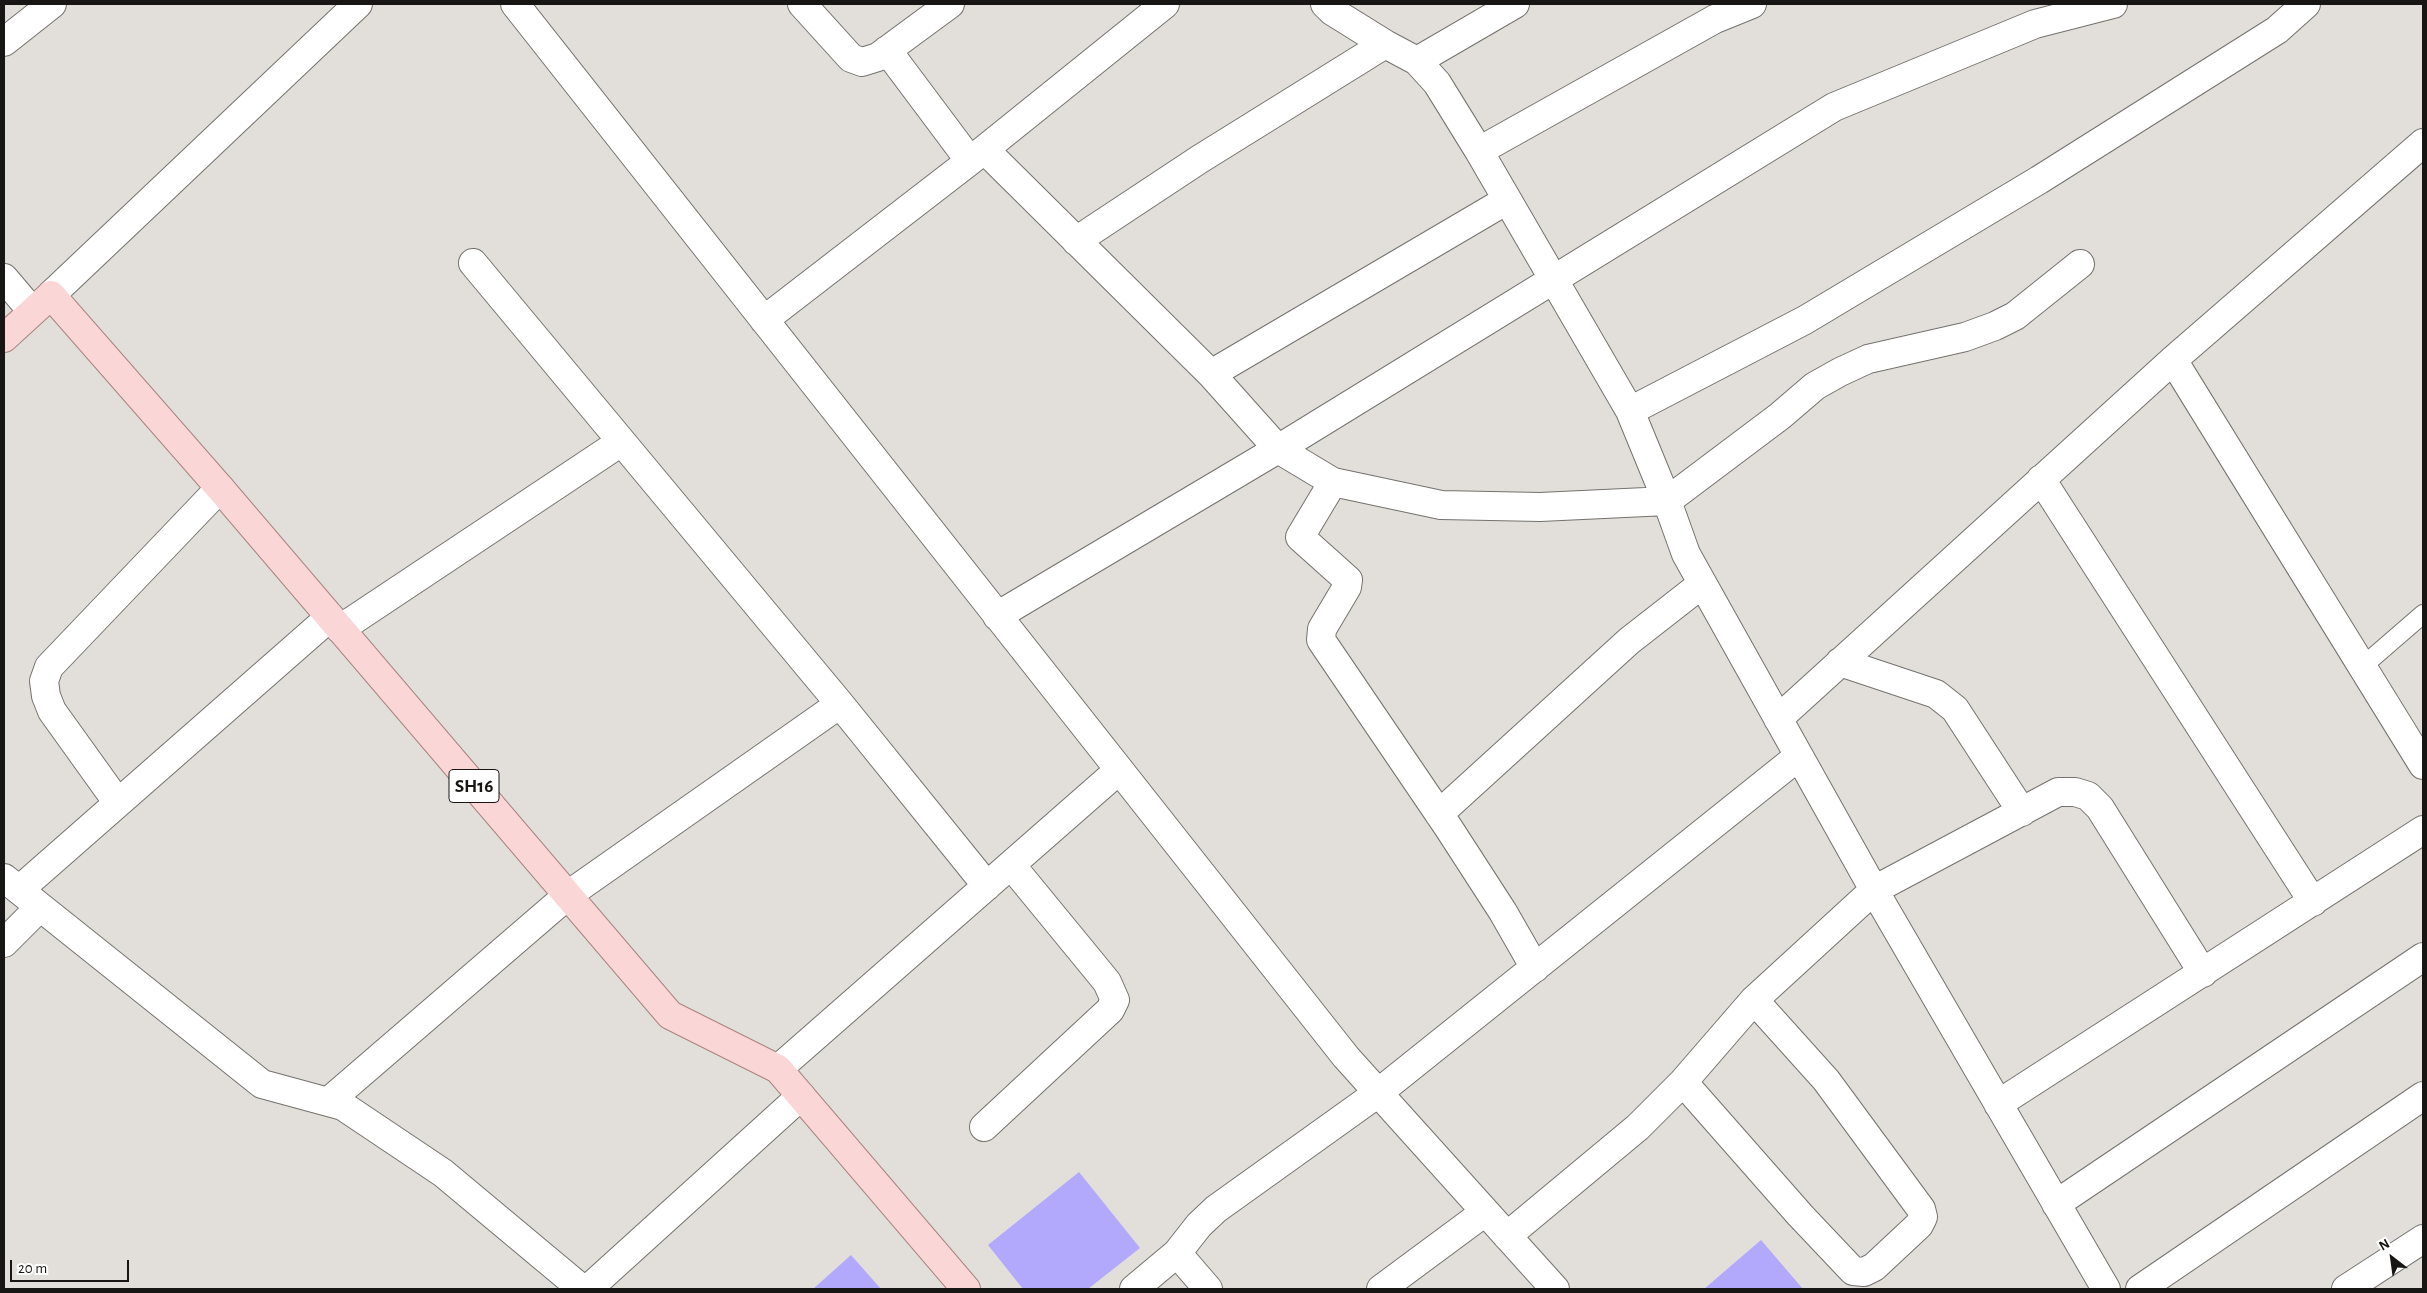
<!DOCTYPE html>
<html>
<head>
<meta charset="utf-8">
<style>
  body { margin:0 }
  #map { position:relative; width:2427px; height:1293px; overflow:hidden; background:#e2dfda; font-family:"Alegreya Sans",sans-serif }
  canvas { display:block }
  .frame { position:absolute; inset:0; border:5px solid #171614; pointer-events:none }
  .north { position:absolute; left:2367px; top:1233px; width:50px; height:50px; -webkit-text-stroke:4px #fff; paint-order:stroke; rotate:330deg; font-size:14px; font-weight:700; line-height:20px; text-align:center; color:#171614 }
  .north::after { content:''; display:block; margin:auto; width:18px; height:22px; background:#171614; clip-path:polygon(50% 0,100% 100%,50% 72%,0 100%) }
  .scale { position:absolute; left:10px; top:1260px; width:119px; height:22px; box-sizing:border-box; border:2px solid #171614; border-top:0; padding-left:6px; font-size:15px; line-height:18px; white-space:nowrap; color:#171614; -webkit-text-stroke:4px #fff; paint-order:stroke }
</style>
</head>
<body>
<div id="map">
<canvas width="2427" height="1293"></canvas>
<div class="frame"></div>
<div class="north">N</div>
<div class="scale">20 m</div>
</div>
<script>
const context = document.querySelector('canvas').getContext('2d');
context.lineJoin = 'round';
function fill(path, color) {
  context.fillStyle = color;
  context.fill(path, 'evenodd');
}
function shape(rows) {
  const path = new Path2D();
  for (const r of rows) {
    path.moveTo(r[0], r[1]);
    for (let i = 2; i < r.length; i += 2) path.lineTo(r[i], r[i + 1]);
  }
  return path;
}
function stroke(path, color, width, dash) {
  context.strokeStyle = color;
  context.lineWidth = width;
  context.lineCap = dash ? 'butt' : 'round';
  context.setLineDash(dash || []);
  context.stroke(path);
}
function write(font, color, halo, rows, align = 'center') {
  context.font = font + ' "Alegreya Sans",sans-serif';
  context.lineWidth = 4;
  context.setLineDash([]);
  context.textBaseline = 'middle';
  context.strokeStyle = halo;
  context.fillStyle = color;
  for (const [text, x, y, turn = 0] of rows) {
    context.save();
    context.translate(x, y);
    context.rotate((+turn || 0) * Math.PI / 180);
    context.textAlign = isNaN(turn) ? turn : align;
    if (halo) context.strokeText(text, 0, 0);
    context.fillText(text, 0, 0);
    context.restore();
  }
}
const building = shape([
  [1079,1172,1140,1248,1088,1289,1023,1289,988,1245],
  [1761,1240,1803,1289,1704,1289],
  [851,1255,881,1289,813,1289]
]);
const service = shape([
  [2363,666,2423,614]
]);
const minor = shape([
  [515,4,1346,1057,1555,1289],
  [802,4,851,58,862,62,878,57,950,4],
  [1325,4,1332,11,1385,44,1417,61,1437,83,1479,151,1630,411,1667,501,1686,554,1874,890,2106,1289],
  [4,42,52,4],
  [887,50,970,161],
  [1417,61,1515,4],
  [985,150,1211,374,1278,449,1333,482,1441,505,1540,507,1667,501,1780,416,1815,386,1840,372,1868,359,1965,337,1995,326,2015,316,2080,264],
  [1479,151,1715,19,1752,4],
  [1076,241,1200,159,1385,44],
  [473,263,840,704,987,886],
  [4,278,32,311],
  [51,295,358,4],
  [764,320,970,161,1165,4],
  [2173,360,2423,765],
  [1211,374,1507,200],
  [1630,411,1805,320,2039,180,2277,30,2306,4],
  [2041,479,2313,902],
  [1333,482,1300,537,1348,580,1347,587,1322,629,1321,640,1448,827,1503,912,1535,968],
  [997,616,1278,449,1834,107,2035,24,2113,4],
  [340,629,621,442],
  [1840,662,1936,694,1955,709,2022,812],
  [1778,719,2173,360,2423,143],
  [118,803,52,711,46,696,44,681,49,667,220,488],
  [1439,814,1629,641,1702,584],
  [4,878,262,1084,343,1106,443,1173,582,1289],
  [19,890,330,617],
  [4,943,40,907],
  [778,1069,1119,770],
  [1683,1082,1800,1215,1853,1271,1864,1272,1874,1267,1919,1225,1923,1217,1921,1209,1826,1080,1754,1000],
  [329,1101,568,895,840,704],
  [1998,1104,2423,830],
  [984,1127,1110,1010,1115,1000,1107,982,1011,865],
  [2056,1204,2423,957],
  [1507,1236,1638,1127,1683,1082,1754,1000,1874,890,2058,792,2075,792,2088,796,2100,808,2203,973],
  [1177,1253,1199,1225,1216,1209,1378,1093,1799,756],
  [588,1289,801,1096],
  [1134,1289,1177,1253,1208,1289],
  [1381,1289,1485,1212],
  [2140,1289,2423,1096],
  [2346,1289,2423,1239]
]);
const primary = shape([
  [4,338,51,295,220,488,670,1015,778,1069,966,1289]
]);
const shields = [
  [474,786,50]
];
const shieldNames = [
  ["SH16",474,786]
];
fill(building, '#b2a9fc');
stroke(service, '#74726e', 20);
stroke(minor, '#74726e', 30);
stroke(primary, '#a98380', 30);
stroke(service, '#fff', 18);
stroke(minor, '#fff', 28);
stroke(primary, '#fad7d6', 28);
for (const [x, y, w] of shields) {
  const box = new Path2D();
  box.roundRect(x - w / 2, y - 16.5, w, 33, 4);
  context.fillStyle = '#fff';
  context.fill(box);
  stroke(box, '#171614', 1);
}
write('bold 19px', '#171614', null, shieldNames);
</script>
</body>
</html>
